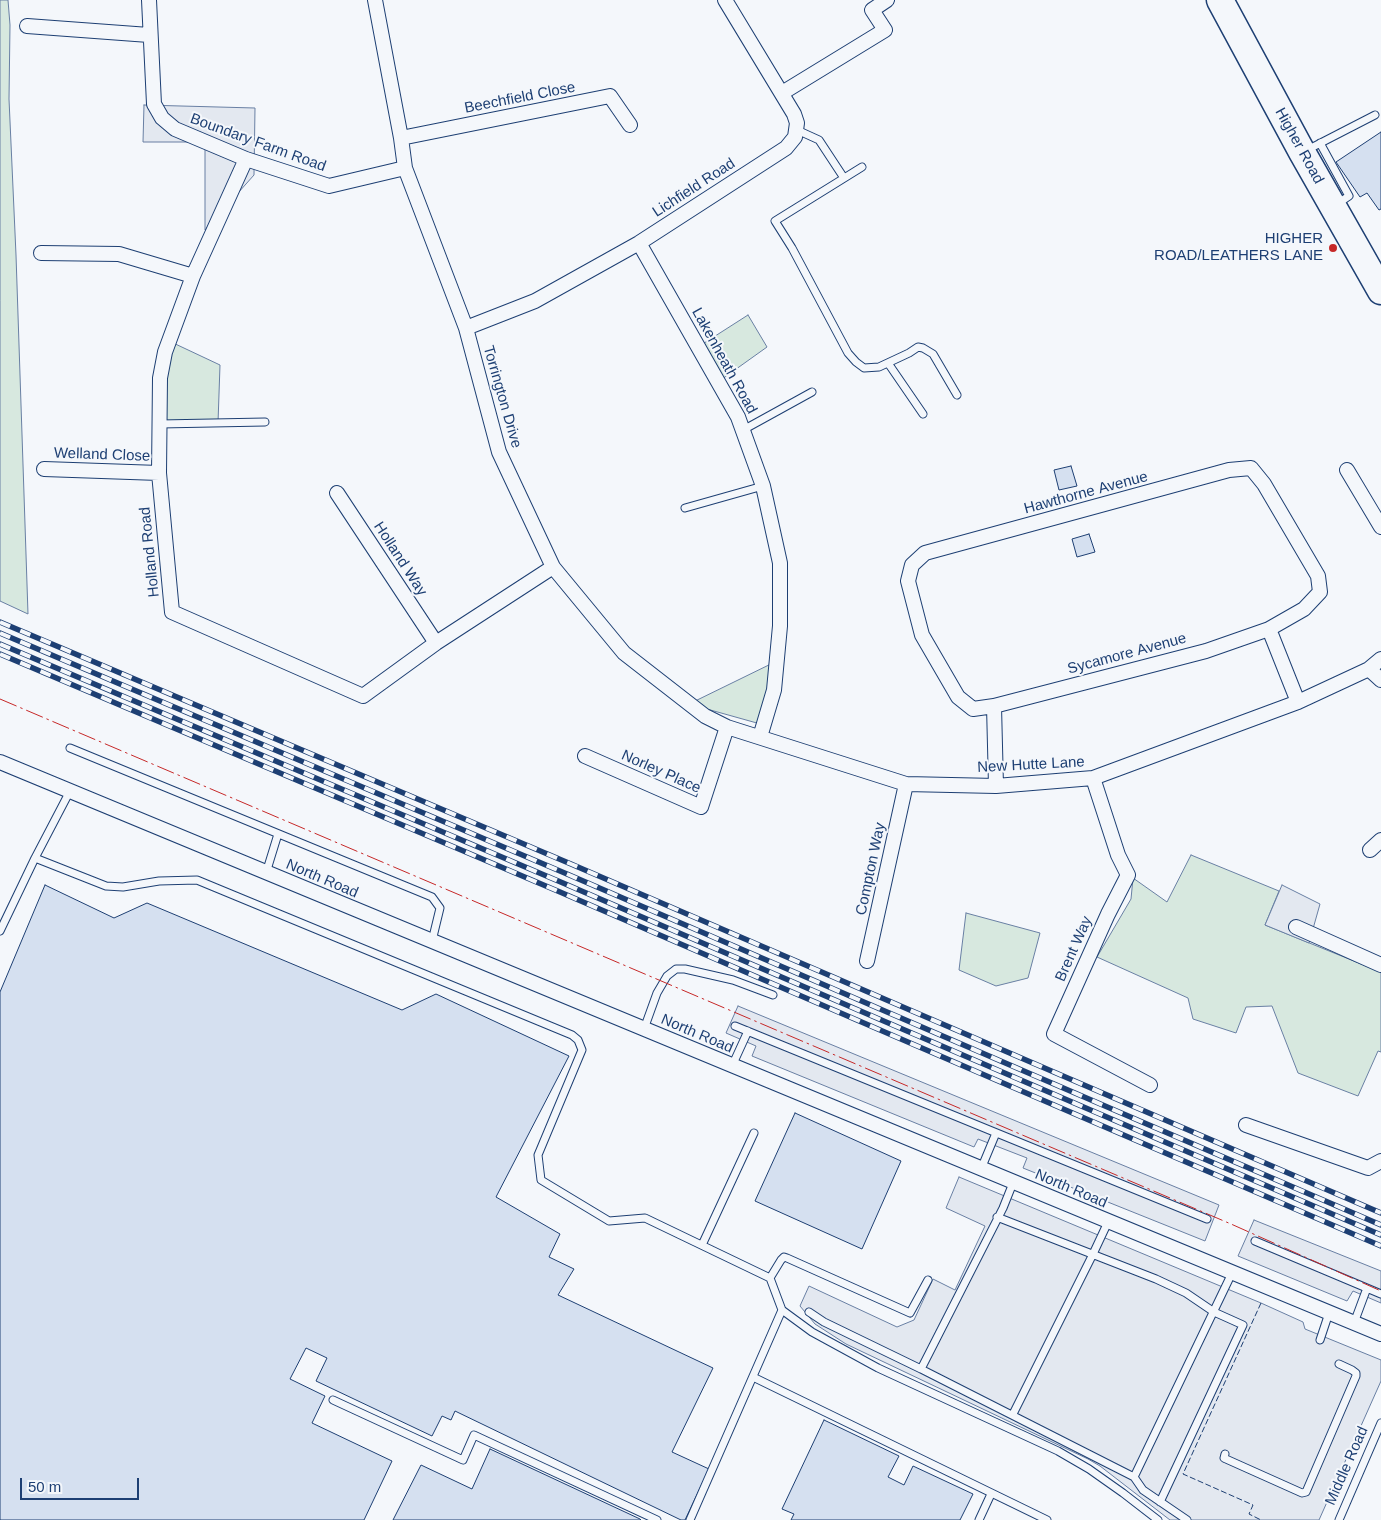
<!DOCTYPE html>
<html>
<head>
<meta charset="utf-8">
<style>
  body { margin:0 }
  #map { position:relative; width:1381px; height:1520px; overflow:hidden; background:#f4f7fb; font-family:Arial,sans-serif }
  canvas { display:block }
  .scale { position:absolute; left:20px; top:1478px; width:119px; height:22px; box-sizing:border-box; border:2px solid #1d3f73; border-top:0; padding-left:6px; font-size:15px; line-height:18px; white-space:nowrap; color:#1d3f73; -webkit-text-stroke:4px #f4f7fb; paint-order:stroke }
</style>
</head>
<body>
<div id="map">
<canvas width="1381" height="1520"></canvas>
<div class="scale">50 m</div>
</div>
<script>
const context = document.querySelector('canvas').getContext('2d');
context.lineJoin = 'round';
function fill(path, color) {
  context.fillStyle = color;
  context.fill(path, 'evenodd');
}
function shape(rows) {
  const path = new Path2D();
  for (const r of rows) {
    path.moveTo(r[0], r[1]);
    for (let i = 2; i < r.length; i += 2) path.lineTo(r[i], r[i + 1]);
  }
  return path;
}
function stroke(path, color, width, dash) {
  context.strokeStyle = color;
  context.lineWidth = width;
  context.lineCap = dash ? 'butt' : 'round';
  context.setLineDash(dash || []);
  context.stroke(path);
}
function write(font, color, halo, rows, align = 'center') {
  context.font = font + ' Arial,sans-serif';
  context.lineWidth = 4;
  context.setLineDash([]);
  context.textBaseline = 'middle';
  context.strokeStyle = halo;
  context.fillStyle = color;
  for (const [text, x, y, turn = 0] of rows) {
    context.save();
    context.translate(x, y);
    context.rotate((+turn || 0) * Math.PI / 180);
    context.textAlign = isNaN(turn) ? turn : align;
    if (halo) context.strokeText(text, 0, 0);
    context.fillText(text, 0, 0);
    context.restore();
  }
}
const green = shape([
  [0,0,8,0,10,25,9,99,16,255,28,614,0,601,0,0],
  [748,315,767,347,718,382,698,347,748,315],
  [169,341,220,365,218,423,160,424,169,341],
  [777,661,764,725,689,704,777,661],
  [1191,855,1279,891,1265,925,1381,972,1381,1052,1378,1051,1358,1096,1298,1073,1272,1006,1246,1007,1236,1033,1193,1019,1188,998,1097,957,1131,899,1133,878,1167,902,1191,855],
  [966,913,1040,933,1028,978,996,986,959,970,966,913]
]);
const parking = shape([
  [144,105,255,108,254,175,205,230,205,142,143,142,144,105],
  [1282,885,1320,904,1309,943,1265,925,1282,885],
  [738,1006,1219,1205,1205,1241,1023,1168,1027,1158,978,1139,974,1147,752,1056,756,1046,726,1033,738,1006],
  [959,1177,1261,1303,1303,1322,1305,1329,1381,1360,1381,1381,1319,1520,1170,1520,1100,1466,1088,1459,846,1344,815,1324,800,1306,809,1286,897,1327,914,1320,933,1279,955,1290,985,1226,946,1208,959,1177],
  [1254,1220,1381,1271,1381,1303,1353,1291,1347,1301,1238,1256,1254,1220]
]);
const building = shape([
  [1381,132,1381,209,1379,210,1367,193,1360,197,1336,162,1381,132],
  [1071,466,1077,486,1059,490,1054,470,1071,466],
  [1089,534,1095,552,1077,557,1072,539,1089,534],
  [45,885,114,918,147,903,402,1010,436,994,569,1056,496,1197,560,1234,549,1257,574,1269,558,1295,713,1368,672,1452,709,1469,685,1520,681,1520,455,1411,451,1420,442,1416,432,1436,316,1381,327,1358,306,1348,290,1379,325,1396,312,1423,392,1461,364,1520,0,1520,0,992,45,885],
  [795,1113,901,1161,862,1249,755,1201,795,1113],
  [824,1420,899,1456,888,1477,904,1485,913,1466,973,1494,960,1520,791,1520,794,1514,782,1509,824,1420],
  [490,1449,640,1519,641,1520,393,1520,421,1465,472,1489,490,1449]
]);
const lane = shape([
  [797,130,819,140,844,178],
  [1320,143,1349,196,1337,204],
  [1307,150,1375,115],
  [862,167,775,221,792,248,848,353,856,362,864,368,879,367,909,353,918,347,923,348,933,354,957,395],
  [888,363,923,414],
  [160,424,265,422],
  [743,430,812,392],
  [685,508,763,486],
  [70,748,432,897,440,908,432,941],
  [35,858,106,886,123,887,159,881,197,880,572,1035,578,1040,582,1050,538,1155,541,1180,609,1221,645,1218,770,1278,782,1310,812,1332,878,1368,1058,1451,1089,1469,1123,1493,1158,1520],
  [266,873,278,834],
  [0,931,35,858,70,791],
  [735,1026,1207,1219],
  [644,1029,657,993,667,976,676,969,685,969,733,980,773,995],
  [732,1066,748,1031],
  [981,1169,996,1133],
  [1013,1183,1003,1208,921,1369,1134,1477,1232,1273],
  [997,1217,1156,1279,1186,1293,1214,1312,1243,1325,1160,1502],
  [1255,1241,1381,1294],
  [702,1245,754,1133],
  [770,1278,781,1260,784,1257,787,1258,910,1313,928,1280],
  [809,1312,824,1322,921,1369],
  [1354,1323,1367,1288],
  [1320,1340,1329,1313],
  [753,1377,1047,1520],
  [333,1400,463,1460,474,1435,657,1520],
  [1013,1414,1093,1254,1108,1222],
  [1225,1454,1224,1458,1226,1459,1302,1493,1306,1492,1356,1376,1356,1373,1352,1370,1339,1364],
  [1134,1477,1143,1490,1187,1520],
  [690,1520,782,1310],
  [979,1520,991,1494],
  [1339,1520,1381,1423]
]);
const street = shape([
  [149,0,154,104,162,118,175,129,246,159,329,186,405,168],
  [375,0,401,138,405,168,466,328,499,452,553,567,624,653,705,716,727,727,906,784,996,786,1093,778,1298,702,1369,669,1381,659],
  [27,26,149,35],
  [782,93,885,30,872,10,887,0],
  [401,138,610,96,630,125],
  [246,159,193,276,165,352,160,378,159,473,172,612,363,696,436,643,553,567],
  [639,243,738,417,763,486,780,563,780,626,774,690,760,737],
  [41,253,119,254,193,276],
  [466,328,535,301,639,243,786,148,795,137,797,123,794,114,725,0],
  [44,469,159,473],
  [1347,470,1381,527],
  [337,493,436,643],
  [1369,669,1381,680],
  [994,706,973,709,958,697,922,635,908,581,912,565,925,553,1229,470,1251,468,1264,484,1318,576,1320,592,1304,609,1269,629],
  [585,756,701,807,727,727],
  [0,762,1381,1334],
  [1093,778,1118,855,1128,875,1108,914,1054,1034,1150,1085],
  [996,786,994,706,1206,651,1269,629,1298,702],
  [1370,850,1381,840],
  [1296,927,1381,965],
  [867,961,906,784],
  [1246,1125,1368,1168,1381,1161]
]);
const highway = shape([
  [1220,0,1302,152,1381,291]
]);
const rail = shape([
  [0,622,571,864,1381,1213],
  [0,633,567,874,1381,1225],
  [0,644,563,883,1381,1235],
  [0,654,560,892,1381,1246]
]);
const fence = shape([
  [1261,1303,1183,1474,1253,1505,1249,1514,1261,1520]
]);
const power = shape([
  [0,699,1231,1224,1381,1291]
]);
const markers = [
  [1333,248,5,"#c62828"]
];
const streetNames = [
  ["Beechfield Close",520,98,-11],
  ["Boundary Farm Road",258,143,20],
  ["Higher Road",1299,146,61],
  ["Lichfield Road",694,188,-33],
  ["Lakenheath Road",724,361,61],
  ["Torrington Drive",502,397,74],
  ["Welland Close",102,455,2],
  ["Hawthorne Avenue",1086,493,-15],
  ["Holland Road",150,552,-96],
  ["Holland Way",400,559,57],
  ["Sycamore Avenue",1127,654,-15],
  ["New Hutte Lane",1031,765,-3],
  ["Norley Place",661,772,24],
  ["Compton Way",871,869,-78],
  ["North Road",322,879,23],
  ["Brent Way",1074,949,-66],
  ["North Road",697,1034,23],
  ["North Road",1071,1189,23],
  ["Middle Road",1347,1466,-66]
];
const poiNames = [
  ["HIGHER",1323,239],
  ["ROAD/LEATHERS LANE",1323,256]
];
fill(green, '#d7e8df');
stroke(green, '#687fa3', 1);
fill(parking, '#e3e8f0');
stroke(parking, '#687fa3', 1);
fill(building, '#d5e0f0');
stroke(building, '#1d3f73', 1);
stroke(lane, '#1d3f73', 9);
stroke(street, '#1d3f73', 16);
stroke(highway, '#1d3f73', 29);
stroke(lane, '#f4f7fb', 7);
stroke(street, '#f4f7fb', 14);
stroke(highway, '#f4f7fb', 26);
stroke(rail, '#1d3f73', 5.5);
stroke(rail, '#f4f7fb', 4, [11]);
stroke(fence, '#1d3f73', 1, [6, 2.5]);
stroke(power, '#c62828', 1, [18, 4, 2.5, 4]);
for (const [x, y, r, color] of markers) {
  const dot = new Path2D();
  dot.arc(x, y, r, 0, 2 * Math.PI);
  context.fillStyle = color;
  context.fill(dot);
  stroke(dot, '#f4f7fb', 2);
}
write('15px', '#1d3f73', '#f4f7fb', streetNames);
write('15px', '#1d3f73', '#f4f7fb', poiNames, 'right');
</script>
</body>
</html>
